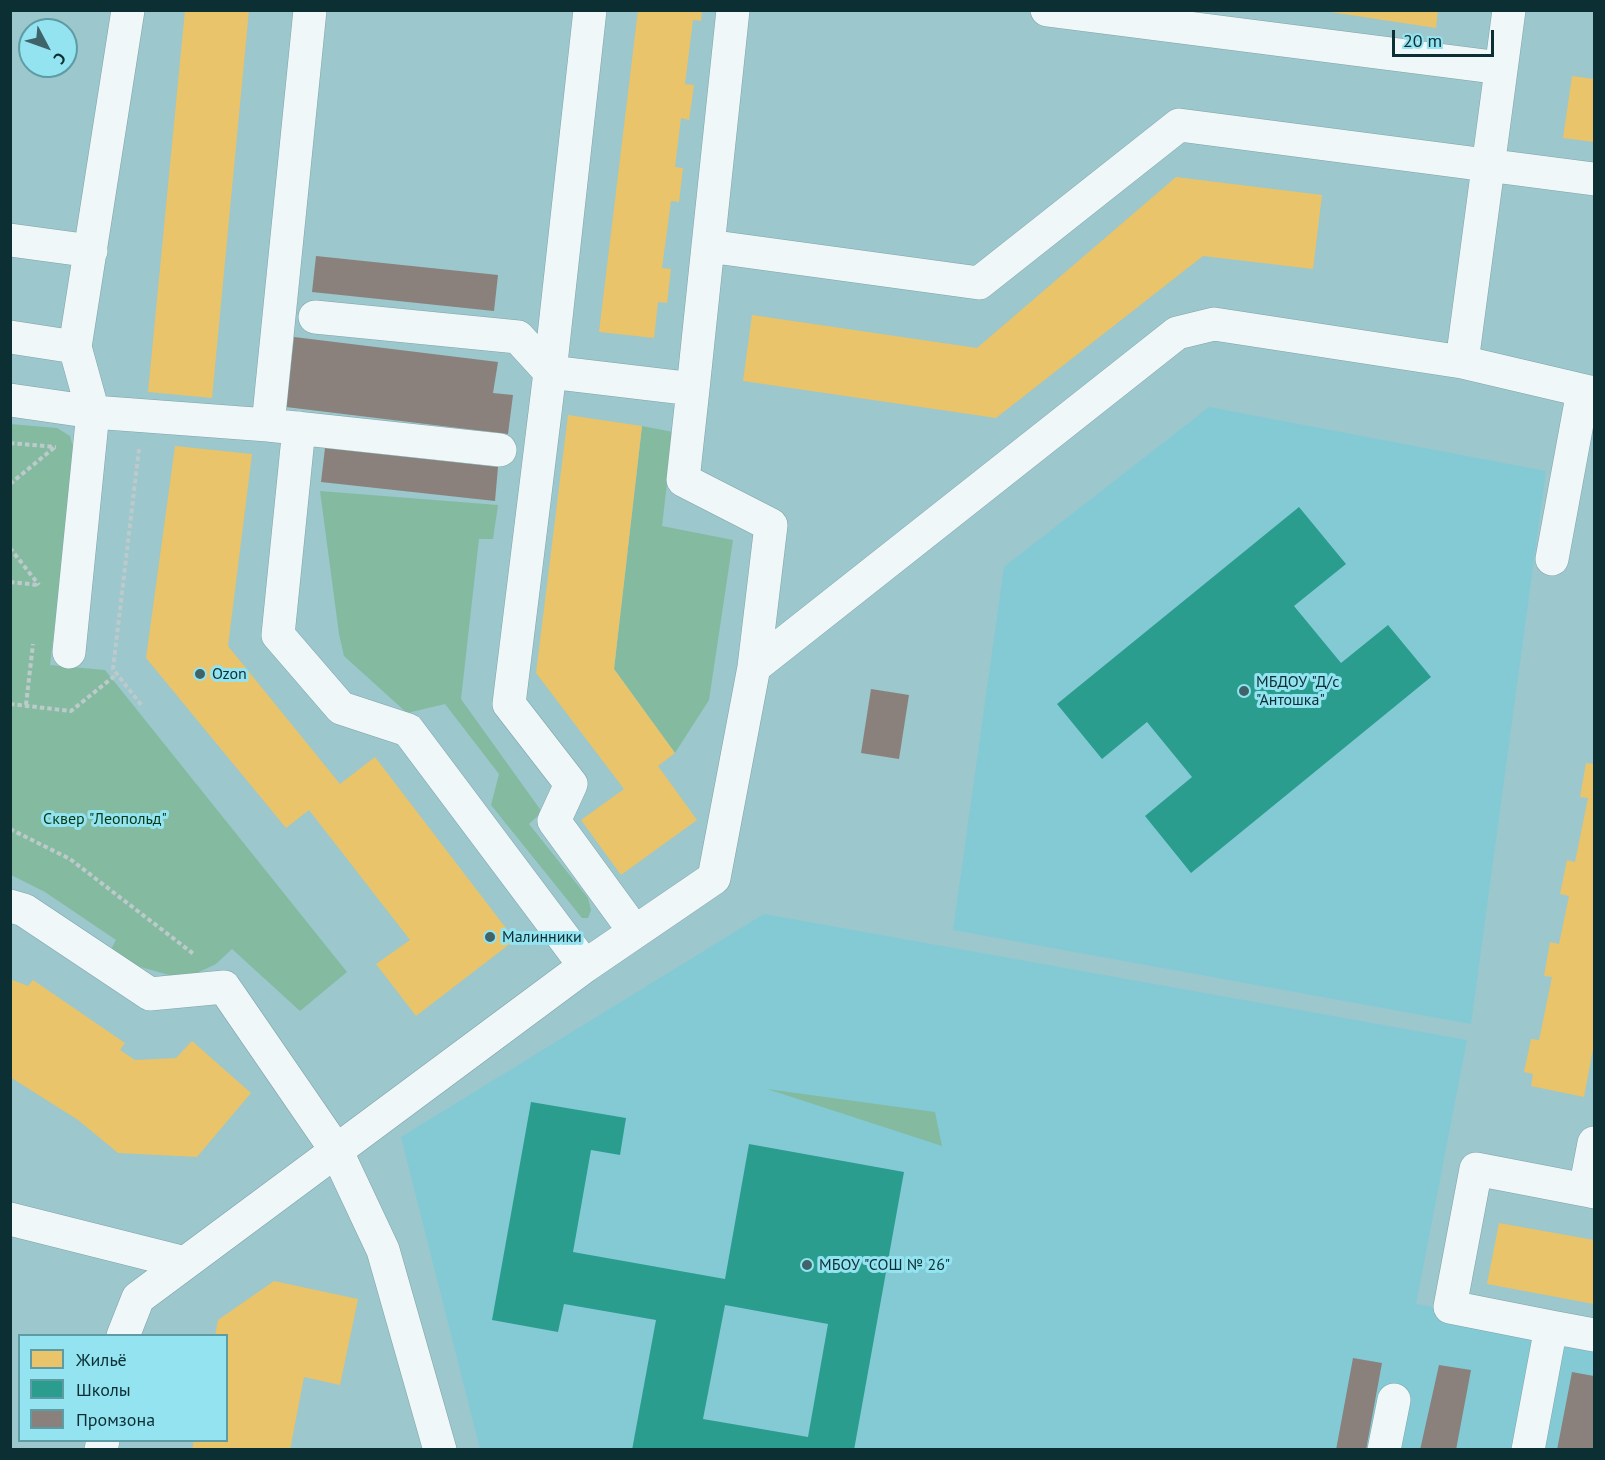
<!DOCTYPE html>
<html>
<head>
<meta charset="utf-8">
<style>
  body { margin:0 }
  #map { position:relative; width:1605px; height:1460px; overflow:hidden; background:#9bc7cd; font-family:"PT Sans",sans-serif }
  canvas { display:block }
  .frame { position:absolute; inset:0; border:12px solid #0c2f34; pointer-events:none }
  .legend { position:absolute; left:18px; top:1334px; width:210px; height:108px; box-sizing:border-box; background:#93e3f0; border:2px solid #5d9ba5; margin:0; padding:8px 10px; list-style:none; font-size:18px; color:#0c2f34 }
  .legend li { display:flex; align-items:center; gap:12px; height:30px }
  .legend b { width:30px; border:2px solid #5d9ba5 }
  .north { position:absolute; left:18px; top:18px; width:60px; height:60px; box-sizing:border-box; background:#93e3f0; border:2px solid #5d9ba5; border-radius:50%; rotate:131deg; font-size:16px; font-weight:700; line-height:24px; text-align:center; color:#0c2f34 }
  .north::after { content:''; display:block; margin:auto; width:21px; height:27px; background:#3e646a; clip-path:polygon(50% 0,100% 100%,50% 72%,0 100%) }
  .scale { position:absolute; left:1392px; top:30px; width:102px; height:27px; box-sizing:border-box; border:3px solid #0c2f34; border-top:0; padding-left:8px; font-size:18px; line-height:21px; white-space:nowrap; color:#0c2f34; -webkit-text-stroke:4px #93e3f0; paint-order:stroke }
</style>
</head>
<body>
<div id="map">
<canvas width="1605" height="1460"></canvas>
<div class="frame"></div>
<ul class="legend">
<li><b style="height:16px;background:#e9c46a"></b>Жильё</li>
<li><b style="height:16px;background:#2a9d8f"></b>Школы</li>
<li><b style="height:16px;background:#8a817c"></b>Промзона</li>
</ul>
<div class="north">С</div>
<div class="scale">20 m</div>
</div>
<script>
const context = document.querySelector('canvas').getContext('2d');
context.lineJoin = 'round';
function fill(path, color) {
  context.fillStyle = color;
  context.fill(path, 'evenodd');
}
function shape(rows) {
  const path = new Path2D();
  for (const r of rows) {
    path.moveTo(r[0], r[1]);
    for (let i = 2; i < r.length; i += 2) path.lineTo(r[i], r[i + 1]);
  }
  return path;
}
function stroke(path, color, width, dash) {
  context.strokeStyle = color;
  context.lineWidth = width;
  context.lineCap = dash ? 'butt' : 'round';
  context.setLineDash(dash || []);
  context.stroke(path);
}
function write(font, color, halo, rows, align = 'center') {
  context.font = font + ' "PT Sans",sans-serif';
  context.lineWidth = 6;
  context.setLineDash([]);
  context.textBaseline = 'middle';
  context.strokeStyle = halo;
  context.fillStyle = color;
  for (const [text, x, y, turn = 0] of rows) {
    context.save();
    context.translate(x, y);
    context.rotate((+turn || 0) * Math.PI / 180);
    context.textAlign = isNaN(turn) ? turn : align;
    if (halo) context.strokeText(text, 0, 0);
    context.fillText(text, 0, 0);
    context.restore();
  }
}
const built = shape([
  [1209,407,1546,471,1471,1024,953,930,1004,567],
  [764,914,1467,1040,1416,1304,1594,1335,1594,1449,480,1449,401,1137]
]);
const green = shape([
  [10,424,57,428,70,436,75,454,50,665,105,670,347,972,300,1011,232,949,216,964,197,973,173,976,115,960,108,955,116,940,45,892,11,875],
  [642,426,673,432,662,526,733,540,709,700,675,753,614,669],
  [320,491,498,505,493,539,479,539,461,699,542,812,529,824,588,898,591,910,588,918,582,918,491,805,499,774,445,704,407,713,344,656,339,634],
  [767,1089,935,1112,942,1146]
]);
const homes = shape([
  [185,10,249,10,212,398,148,392],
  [638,10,702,10,701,21,693,20,685,84,694,85,689,120,681,118,675,167,683,168,679,202,671,201,662,268,671,269,667,303,658,302,654,338,599,332],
  [1317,10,1438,10,1436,28],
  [1572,76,1594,79,1594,142,1563,138],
  [1176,177,1322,195,1313,269,1203,256,996,418,743,381,752,315,977,348],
  [568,415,642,426,614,669,675,753,658,766,697,820,621,875,581,820,624,789,536,673],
  [175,446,252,454,228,646,340,784,375,757,515,940,416,1016,376,964,410,940,309,810,286,828,146,658],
  [1586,763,1594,764,1594,1044,1584,1097,1531,1086,1533,1074,1524,1072,1531,1039,1539,1040,1552,977,1544,976,1550,942,1559,944,1569,896,1560,894,1567,860,1575,862,1588,798,1580,797],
  [10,979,28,986,33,980,125,1043,120,1050,135,1060,176,1058,192,1041,251,1093,197,1157,118,1153,78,1120,10,1077],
  [1499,1223,1594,1240,1594,1304,1487,1284],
  [274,1281,358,1299,340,1385,304,1377,290,1450,192,1450,194,1440,226,1440,226,1336,215,1336,218,1320]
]);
const schools = shape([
  [1299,507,1346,564,1294,606,1341,663,1388,625,1431,677,1191,873,1145,816,1192,777,1147,722,1102,759,1057,704],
  [531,1102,626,1118,620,1155,591,1150,573,1252,725,1279,749,1144,904,1172,854,1450,632,1450,656,1320,564,1304,558,1332,492,1320],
  [725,1305,828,1324,808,1437,703,1419]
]);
const industry = shape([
  [316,256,498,275,494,311,312,292],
  [294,337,498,362,493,393,513,395,508,434,286,407],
  [325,448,498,467,495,501,321,482],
  [871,689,909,695,899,759,861,753],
  [1353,1358,1382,1363,1366,1450,1336,1450],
  [1439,1365,1471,1370,1456,1450,1420,1450],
  [1572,1372,1594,1376,1594,1450,1557,1450]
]);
const path = shape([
  [10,443,56,447],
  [139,449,113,669,143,707],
  [10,484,55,447],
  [10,548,39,585],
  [10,582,38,585],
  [10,704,71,711,117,674],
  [26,705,33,644],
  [10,829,70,859,195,955]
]);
const minor = shape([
  [590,10,550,372,509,704,571,784,554,821,635,932],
  [733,10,708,246,979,283,1179,125,1594,179],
  [1047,10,1501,68],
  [10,240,91,251],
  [315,317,518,337,550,372,693,389,683,480,771,525,754,667],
  [10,337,75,347],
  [1462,362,1594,393],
  [693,389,708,246],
  [10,400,93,412,268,425,500,450],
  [268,425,310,10],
  [299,428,278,635,341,708,408,730,585,966],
  [1552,559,1583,391],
  [69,652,93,412,75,347,128,10],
  [10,906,24,910,150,994,224,987,336,1150,383,1250,440,1450],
  [1594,1143,1585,1190,1594,1192],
  [10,1219,185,1263],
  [1551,1327,1450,1307,1476,1169,1585,1190],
  [123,1336,138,1298,585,966,714,878,754,667,1177,333,1214,324,1462,362,1509,10],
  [101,1450,103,1440],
  [1384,1450,1394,1400],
  [1528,1450,1551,1327,1594,1335]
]);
const markers = [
  [200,674,6,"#3e646a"],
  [1244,691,6,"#3e646a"],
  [490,937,6,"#3e646a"],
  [807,1265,6,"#3e646a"]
];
const poiNames = [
  ["Ozon",212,674],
  ["МБДОУ \"Д/с",1256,682],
  ["\"Антошка\"",1256,700],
  ["Малинники",502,937],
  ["МБОУ \"СОШ № 26\"",819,1265]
];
const parkNames = [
  ["Сквер \"Леопольд\"",105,819]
];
fill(built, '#84cad5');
fill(green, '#84bba0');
fill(homes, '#e9c46a');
fill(schools, '#2a9d8f');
fill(industry, '#8a817c');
stroke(minor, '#7fa3a8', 34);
stroke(path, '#bdcacc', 4, [4.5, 3]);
stroke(minor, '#f0f7f8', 33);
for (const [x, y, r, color] of markers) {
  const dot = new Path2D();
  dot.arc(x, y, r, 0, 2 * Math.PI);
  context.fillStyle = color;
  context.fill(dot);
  stroke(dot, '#93e3f0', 2);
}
write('16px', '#0c2f34', '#93e3f0', poiNames, 'left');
write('16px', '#043b15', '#93e3f0', parkNames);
</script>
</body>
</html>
